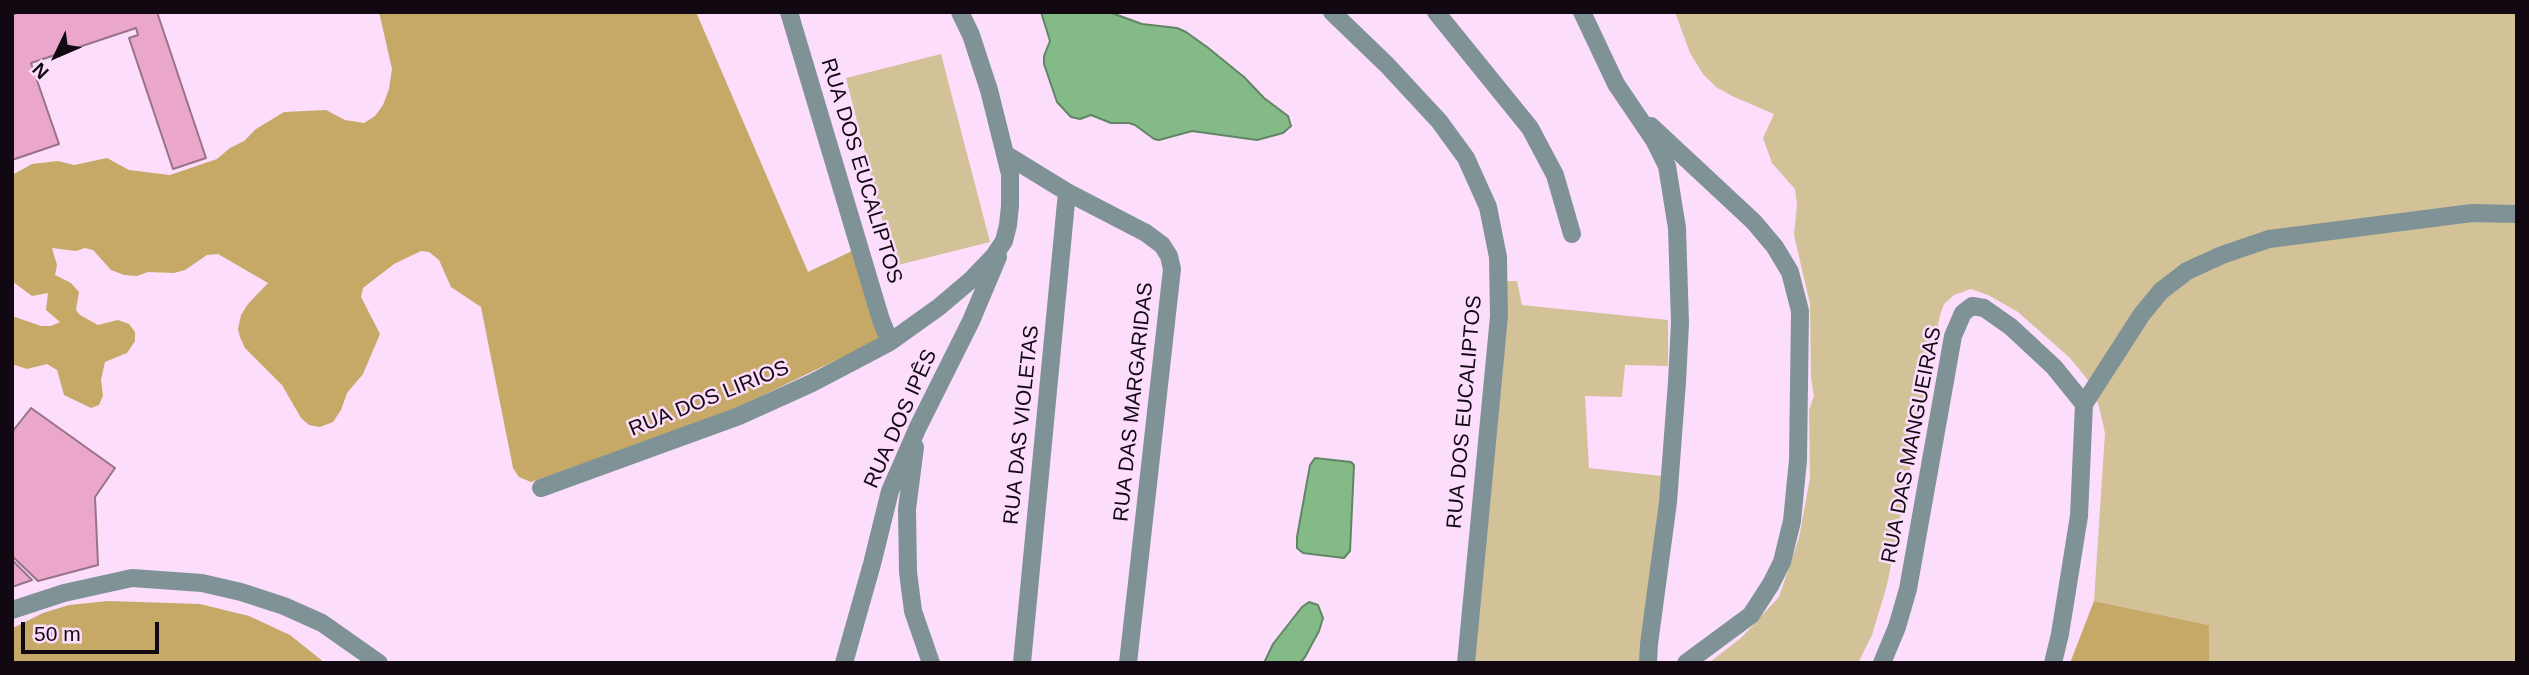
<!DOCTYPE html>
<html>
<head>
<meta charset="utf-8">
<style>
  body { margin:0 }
  #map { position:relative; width:2529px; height:675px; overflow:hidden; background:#fcddfc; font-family:Helvetica,sans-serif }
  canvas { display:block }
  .frame { position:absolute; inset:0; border:14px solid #120812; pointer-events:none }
  .north { position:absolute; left:21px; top:21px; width:70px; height:70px; -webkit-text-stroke:5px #fcddfc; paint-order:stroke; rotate:226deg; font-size:19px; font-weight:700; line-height:28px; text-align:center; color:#120812 }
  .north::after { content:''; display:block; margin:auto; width:24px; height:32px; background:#120812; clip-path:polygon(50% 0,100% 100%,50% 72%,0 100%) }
  .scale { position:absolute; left:21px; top:622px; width:138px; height:32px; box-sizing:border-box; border:4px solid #120812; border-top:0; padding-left:9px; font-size:21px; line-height:24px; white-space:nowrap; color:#120812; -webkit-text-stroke:5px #fcddfc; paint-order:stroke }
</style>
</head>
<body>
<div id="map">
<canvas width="2529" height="675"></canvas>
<div class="frame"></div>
<div class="north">N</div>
<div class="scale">50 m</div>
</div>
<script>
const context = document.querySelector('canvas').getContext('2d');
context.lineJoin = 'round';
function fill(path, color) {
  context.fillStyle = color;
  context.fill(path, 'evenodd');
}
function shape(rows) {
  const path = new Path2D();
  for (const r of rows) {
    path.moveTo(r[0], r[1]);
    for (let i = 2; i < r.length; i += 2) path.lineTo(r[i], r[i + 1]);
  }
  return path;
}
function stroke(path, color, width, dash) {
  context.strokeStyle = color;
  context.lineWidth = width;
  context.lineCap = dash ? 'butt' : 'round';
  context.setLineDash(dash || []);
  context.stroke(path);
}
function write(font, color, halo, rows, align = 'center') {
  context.font = font + ' Helvetica,sans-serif';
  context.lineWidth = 5;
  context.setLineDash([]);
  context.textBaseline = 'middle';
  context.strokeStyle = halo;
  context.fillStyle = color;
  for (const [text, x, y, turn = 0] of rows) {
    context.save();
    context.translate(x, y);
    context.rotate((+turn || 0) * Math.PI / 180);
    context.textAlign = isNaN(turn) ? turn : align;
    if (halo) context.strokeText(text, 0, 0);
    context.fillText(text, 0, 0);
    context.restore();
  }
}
const green = shape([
  [1675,12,2517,12,2517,663,2209,663,2209,625,2094,601,2105,433,2099,406,2087,379,2070,358,2018,312,1988,295,1971,289,1954,295,1944,304,1940,315,1887,585,1872,635,1858,663,1709,663,1742,637,1779,597,1799,538,1810,478,1809,410,1814,396,1811,378,1810,304,1794,235,1797,205,1795,189,1772,163,1763,138,1774,114,1732,96,1716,87,1703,74,1690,53],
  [941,54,990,242,894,266,846,78],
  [1505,281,1517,281,1522,305,1668,320,1668,366,1625,365,1622,397,1585,396,1589,468,1662,476,1640,663,1473,663]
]);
const forest = shape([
  [379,12,696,12,808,272,852,251,880,339,730,411,531,482,519,477,513,468,481,307,451,287,439,260,429,252,421,251,394,264,363,288,361,297,380,334,363,374,347,393,341,410,333,422,320,427,309,425,301,418,282,385,245,348,240,337,238,329,241,315,248,304,268,283,218,254,207,255,185,270,174,273,148,272,137,276,124,275,111,270,93,250,85,248,76,251,52,248,57,265,55,275,71,283,79,292,76,310,80,315,98,325,118,320,129,324,135,332,135,341,127,353,105,362,101,380,103,396,99,405,91,408,64,395,57,370,47,364,27,369,12,364,12,316,41,326,51,326,60,322,46,310,48,293,32,296,12,281,12,175,32,164,58,161,74,165,107,158,129,170,170,175,217,159,230,148,244,141,256,129,284,112,326,110,345,120,364,123,375,116,383,105,389,89,392,69],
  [108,601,200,604,249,616,290,635,325,663,12,663,12,629,15,627,43,613,69,605],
  [2094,601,2209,625,2209,663,2070,663]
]);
const water = shape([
  [1041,12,1109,12,1142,24,1177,28,1186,32,1207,47,1244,77,1264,98,1288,116,1291,126,1283,133,1257,140,1192,131,1159,140,1154,139,1135,125,1129,123,1111,123,1091,115,1080,119,1071,117,1057,102,1044,64,1044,56,1050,41,1041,12],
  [1315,458,1351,462,1354,465,1350,551,1344,558,1303,553,1297,548,1297,537,1310,465,1315,458],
  [1309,602,1318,605,1323,618,1319,631,1305,657,1300,663,1264,663,1273,644,1302,607,1309,602]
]);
const building = shape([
  [19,12,157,12,206,158,173,169,129,38,138,35,136,28,31,63,59,144,12,160,12,15,19,12],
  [31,408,115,468,95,497,98,565,38,581,12,556,12,432,31,408],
  [12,560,32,580,12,587,12,560]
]);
const street = shape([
  [789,12,881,320,890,342],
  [1332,12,1387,65,1439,121,1466,158,1488,207,1498,257,1499,316,1466,663],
  [1436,12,1530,128,1555,175,1572,234],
  [1582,12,1616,84,1654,140,1667,166,1677,228,1680,323,1677,382,1668,502,1649,644,1648,663],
  [1651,126,1754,222,1775,247,1790,272,1800,311,1798,460,1792,521,1782,562,1771,584,1751,615,1686,663],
  [1005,154,1067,192,1146,233,1162,245,1169,256,1172,269,1128,663],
  [915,447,907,509,908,572,913,611,931,663],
  [541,488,739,416,812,383,890,342,939,307,972,279,994,256,1004,241,1008,225,1010,206,1010,174,989,90,971,35,960,12],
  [12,610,64,593,132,578,202,583,241,592,284,606,322,623,379,663],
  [844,663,872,564,890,491,918,427,971,321,998,257],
  [1022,663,1067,192],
  [1882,663,1897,627,1908,589,1953,336,1963,313,1972,306,1984,308,2011,327,2054,367,2084,404],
  [2053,663,2060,634,2079,516,2084,404,2142,314,2161,291,2187,271,2222,255,2269,239,2472,213,2517,214]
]);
const streetNames = [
  ["RUA DOS EUCALIPTOS",861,171,73],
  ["RUA DOS LIRIOS",709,399,-22],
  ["RUA DAS MARGARIDAS",1134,402,-84],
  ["RUA DOS EUCALIPTOS",1465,412,-85],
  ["RUA DOS IPÊS",901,419,-66],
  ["RUA DAS VIOLETAS",1022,425,-84],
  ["RUA DAS MANGUEIRAS",1912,445,-79]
];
fill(green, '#d3c198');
fill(forest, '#c6a967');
fill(water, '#83ba88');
stroke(water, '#618565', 2);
fill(building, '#eba7cb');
stroke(building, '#987386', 2);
stroke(street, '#7f9396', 18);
write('21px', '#120812', '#fcddfc', streetNames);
</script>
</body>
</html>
